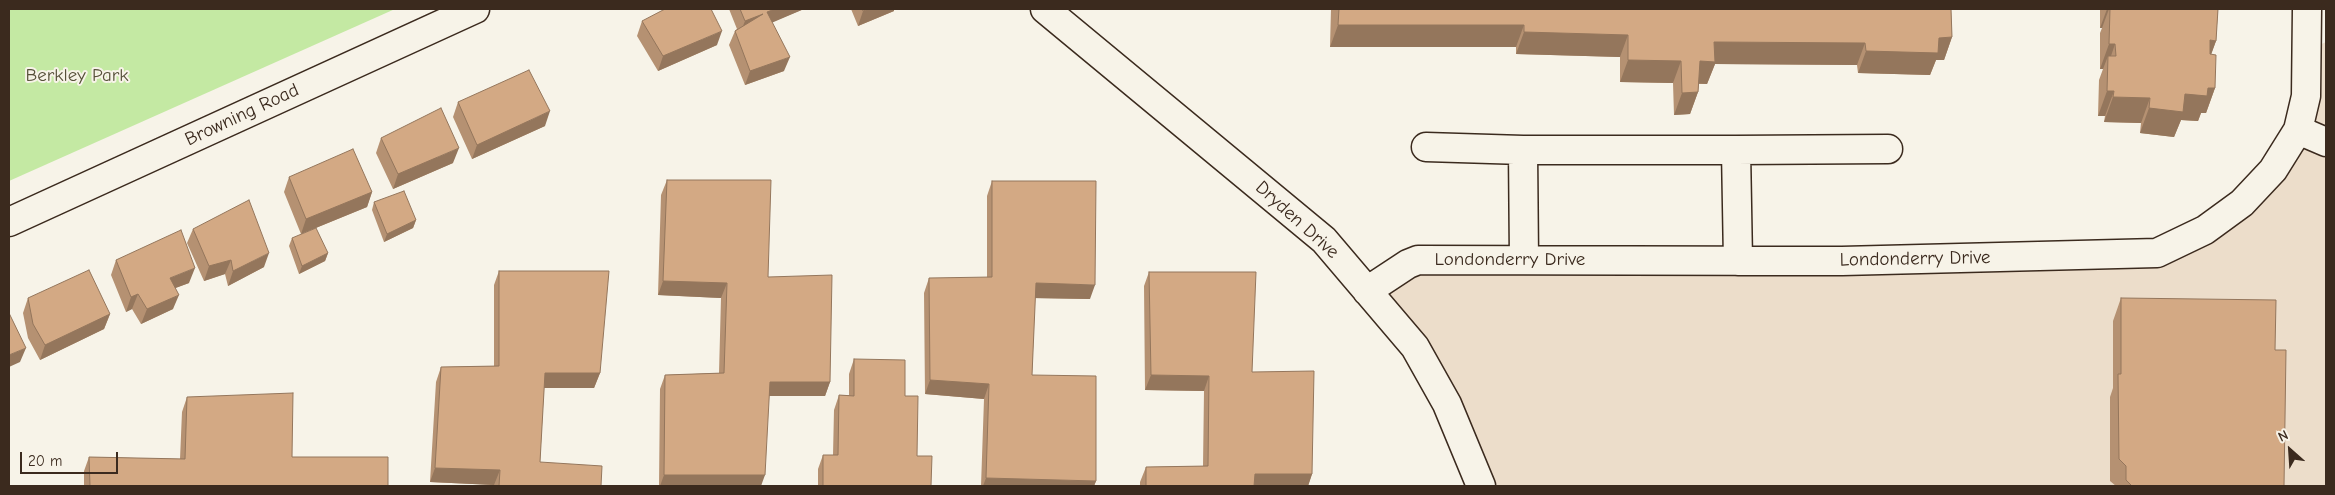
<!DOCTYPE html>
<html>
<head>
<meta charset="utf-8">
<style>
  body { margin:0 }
  #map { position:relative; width:2335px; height:495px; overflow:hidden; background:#f7f3e8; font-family:"Comic Neue",sans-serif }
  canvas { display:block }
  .frame { position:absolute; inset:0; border:10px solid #3b2a1e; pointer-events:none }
  .north { position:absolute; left:2265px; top:425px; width:50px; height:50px; -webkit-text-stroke:4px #f7f3e8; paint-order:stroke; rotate:334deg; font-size:14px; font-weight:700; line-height:20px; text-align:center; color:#3b2a1e }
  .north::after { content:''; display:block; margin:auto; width:18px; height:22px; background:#3b2a1e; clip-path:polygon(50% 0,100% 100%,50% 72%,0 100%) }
  .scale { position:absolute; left:20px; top:452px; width:98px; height:22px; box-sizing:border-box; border:2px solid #3b2a1e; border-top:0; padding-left:6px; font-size:15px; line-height:18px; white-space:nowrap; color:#3b2a1e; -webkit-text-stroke:4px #f7f3e8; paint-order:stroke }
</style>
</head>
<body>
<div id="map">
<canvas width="2335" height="495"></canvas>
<div class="frame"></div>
<div class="north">N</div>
<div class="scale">20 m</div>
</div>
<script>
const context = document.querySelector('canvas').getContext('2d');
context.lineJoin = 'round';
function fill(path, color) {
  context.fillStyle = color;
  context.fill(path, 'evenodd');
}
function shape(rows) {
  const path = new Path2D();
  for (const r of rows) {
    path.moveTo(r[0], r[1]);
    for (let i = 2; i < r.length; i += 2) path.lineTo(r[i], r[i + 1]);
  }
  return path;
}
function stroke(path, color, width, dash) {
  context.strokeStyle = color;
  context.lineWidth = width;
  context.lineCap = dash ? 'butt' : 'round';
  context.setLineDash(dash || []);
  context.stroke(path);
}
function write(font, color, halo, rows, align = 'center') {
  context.font = font + ' "Comic Neue",sans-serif';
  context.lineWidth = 4;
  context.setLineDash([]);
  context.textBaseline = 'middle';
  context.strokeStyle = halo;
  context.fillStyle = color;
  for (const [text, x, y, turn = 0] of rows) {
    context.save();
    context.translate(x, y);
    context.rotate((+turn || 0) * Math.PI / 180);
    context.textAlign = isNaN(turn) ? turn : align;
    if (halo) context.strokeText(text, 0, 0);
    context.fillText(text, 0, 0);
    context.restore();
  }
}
const built = shape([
  [2326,42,2326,486,1481,486,1367,291,1408,264,2157,253,2273,170,2306,51]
]);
const green = shape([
  [9,9,395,9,9,181]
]);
const minor = shape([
  [1045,9,1324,240,1415,347,1447,404,1481,486],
  [2298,130,2326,142],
  [1426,147,1523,150],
  [1736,150,1888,149],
  [9,222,475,9],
  [1524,260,1523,150,1736,150,1738,261],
  [1367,291,1408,264,1418,260,1842,261,2157,253,2205,230,2242,203,2273,170,2298,130,2306,96,2307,9]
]);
const wall = shape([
  [729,9,804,9,772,22,784,71,745,85,729,45,735,31,737,29],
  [851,9,894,9,894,11,858,26],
  [1331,9,1951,9,1952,37,1944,60,1936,60,1930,75,1858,73,1857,65,1715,64,1707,84,1699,84,1698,92,1690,114,1674,115,1673,83,1620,82,1620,57,1516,54,1516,47,1330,47],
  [2100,9,2218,9,2216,41,2211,54,2215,88,2206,113,2201,113,2198,121,2181,120,2174,137,2140,133,2141,123,2104,122,2105,116,2098,116,2099,80,2103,69,2100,69,2100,33,2102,28,2100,28],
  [642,21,717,45,658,71,637,36],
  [458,102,545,126,472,159,453,117],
  [381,138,453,163,393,189,376,153],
  [289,177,372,192,367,207,301,234,284,192],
  [667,180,768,277,830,382,825,396,769,396,761,486,659,486,660,389,665,375,719,373,721,298,658,295,661,195],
  [992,181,1090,299,1035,298,1032,375,1096,481,1094,486,981,486,984,399,925,394,924,293,929,278,987,278,987,196],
  [374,202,416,220,413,228,384,242,372,210],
  [193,229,264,267,228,286,225,274,204,281,187,243],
  [292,238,328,253,325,261,299,274,289,246],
  [116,260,189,283,175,288,173,309,141,324,132,309,126,312,111,275],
  [499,271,600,373,594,388,544,388,540,462,601,486,494,486,494,485,430,482,436,382,441,367,494,366,494,285],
  [1149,272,1252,372,1312,474,1308,486,1140,486,1140,482,1146,467,1203,466,1204,391,1145,390,1144,286],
  [28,298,110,314,104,329,40,360,28,338,23,313],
  [2121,298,2275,350,2284,486,2116,486,2110,481,2110,397,2113,388,2113,321],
  [854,359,905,396,917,456,931,486,818,486,818,469,823,455,833,455,834,410,839,395,849,395,849,374],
  [187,397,292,457,388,486,84,486,84,471,89,457,180,459,182,412]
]);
const shadedWall = shape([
  [775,9,804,9,762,27,767,12],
  [869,9,894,9,894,11,858,26,863,11],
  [2107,9,2109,9,2102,28,2100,28],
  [763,14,739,36,745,21],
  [1338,25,1524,25,1516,47,1330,47],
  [722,31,717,45,658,71,663,56],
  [1524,32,1628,35,1620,57,1516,54],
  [1952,37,1944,60,1936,60,1930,75,1858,73,1866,51,1939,38],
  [2210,40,2216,41,2207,66],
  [1714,42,1865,43,1857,65,1715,64,1707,84,1692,83,1700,61],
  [2109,44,2115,44,2108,65,2108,56,2103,69,2100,69],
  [790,57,784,71,745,85,750,71],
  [1628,60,1681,61,1673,83,1620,82],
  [2208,88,2215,88,2206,113,2201,113,2198,121,2181,120,2174,137,2140,133,2149,108,2185,94],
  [2107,91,2114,91,2105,116,2098,116],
  [1698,92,1690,114,1674,115,1682,93],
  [2113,97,2150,98,2141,123,2104,122],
  [550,111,545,126,472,159,477,145],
  [459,148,453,163,393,189,398,174],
  [372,192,367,207,301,234,306,219],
  [416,220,413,228,384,242,387,234],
  [269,253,264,267,228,286,233,271],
  [328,253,325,261,299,274,302,266],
  [231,260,225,274,204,281,209,266],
  [195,268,189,283,165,292,170,278],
  [663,281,727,283,721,298,658,295],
  [1036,283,1095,285,1090,299,1030,298],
  [138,294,132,309,126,312,131,297],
  [179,295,173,309,141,324,147,309],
  [110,314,104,329,40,360,45,345],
  [26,348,20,362,9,367,9,355],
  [545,373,600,373,594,388,540,388],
  [1151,375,1209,376,1204,391,1145,390],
  [930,380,989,384,984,399,925,394],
  [770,382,830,382,825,396,764,396],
  [435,468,500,470,494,485,430,482],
  [1255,474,1312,474,1308,486,1250,486],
  [664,475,765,475,761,486,660,486],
  [986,478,1096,481,1094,486,983,486]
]);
const building = shape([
  [665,9,711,9,722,31,663,56,642,21,665,9],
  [740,9,775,9,767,12,790,57,750,71,735,31,763,14,745,21,740,9],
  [862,9,869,9,863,11,862,9],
  [1339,9,1951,9,1952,37,1939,38,1938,53,1866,51,1865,43,1714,42,1715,62,1700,61,1698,92,1682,93,1681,61,1628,60,1628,35,1524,32,1524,25,1338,25,1339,9],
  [2110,9,2218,9,2216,41,2210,40,2210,54,2216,55,2215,88,2208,88,2207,96,2185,94,2183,112,2149,108,2150,98,2113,97,2114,91,2107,91,2108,56,2116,56,2115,44,2109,44,2110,9],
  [529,70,550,111,477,145,458,102,529,70],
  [441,108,459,148,398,174,381,138,441,108],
  [353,149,372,192,306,219,289,177,353,149],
  [667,180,771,180,768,277,832,275,830,382,770,382,765,475,664,475,665,375,724,373,727,283,663,281,667,180],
  [992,181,1096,181,1095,285,1036,283,1032,375,1096,376,1096,481,986,478,989,384,930,380,929,278,992,277,992,181],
  [404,191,416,220,387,234,374,202,404,191],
  [249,200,269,253,233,271,231,260,209,266,193,229,249,200],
  [316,228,328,253,302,266,292,238,316,228],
  [181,230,195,268,170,278,179,295,147,309,138,294,131,297,116,260,181,230],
  [89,270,110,314,45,345,33,324,28,298,89,270],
  [499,271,609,271,600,373,545,373,540,462,602,466,601,486,499,486,500,470,435,468,441,367,499,366,499,271],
  [1149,272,1256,272,1252,372,1314,371,1312,474,1255,474,1254,486,1146,486,1146,467,1208,466,1209,376,1151,375,1149,272],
  [2121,298,2276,300,2275,350,2286,350,2284,486,2132,486,2126,480,2126,466,2119,459,2118,374,2121,374,2121,298],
  [9,313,26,348,9,355,9,313],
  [854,359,905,360,905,396,918,396,917,456,932,456,931,486,823,486,823,455,838,455,839,395,854,396,854,359],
  [293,393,292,457,388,457,388,486,90,486,89,457,185,459,187,397,293,393]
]);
const parkNames = [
  ["Berkley Park",77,76]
];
const streetNames = [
  ["Browning Road",242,115,-25],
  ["Dryden Drive",1297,220,42],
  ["Londonderry Drive",1915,259,-1],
  ["Londonderry Drive",1510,260]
];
fill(built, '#ecddca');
fill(green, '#c4e9a3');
stroke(minor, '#3b2a1e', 31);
stroke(minor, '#f7f3e8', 28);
fill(wall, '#b59172');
fill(shadedWall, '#94765c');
fill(building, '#d3a984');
stroke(building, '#94765c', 1);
write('19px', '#565039', '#f7f3e8', parkNames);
write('19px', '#3b2a1e', '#f7f3e8', streetNames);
</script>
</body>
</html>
